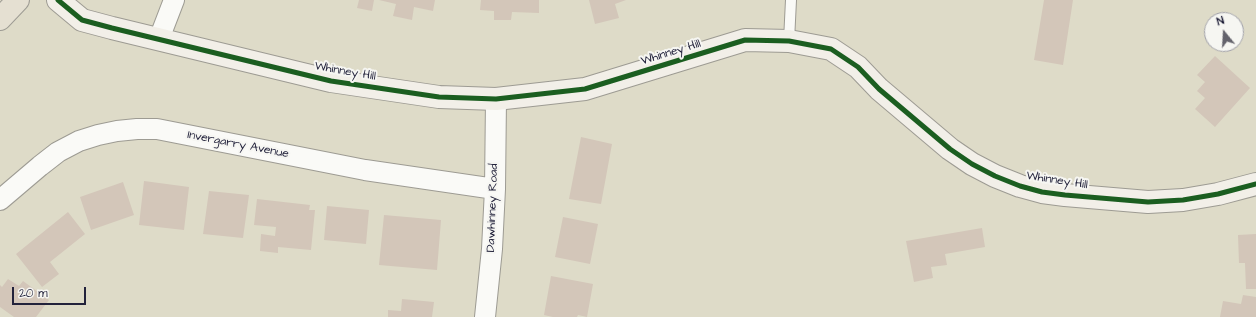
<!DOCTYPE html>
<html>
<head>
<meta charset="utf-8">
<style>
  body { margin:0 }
  #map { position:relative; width:1256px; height:317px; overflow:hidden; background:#dedbc8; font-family:"Architects Daughter",sans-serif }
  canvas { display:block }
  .north { position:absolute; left:1204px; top:12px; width:40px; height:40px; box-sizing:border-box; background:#f6f6f2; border:1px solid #a1a1a9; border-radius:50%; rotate:342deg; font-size:11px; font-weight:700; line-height:16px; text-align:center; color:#22223b }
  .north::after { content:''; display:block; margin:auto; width:14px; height:18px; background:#64636c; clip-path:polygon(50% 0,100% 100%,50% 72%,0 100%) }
  .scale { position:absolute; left:12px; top:287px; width:74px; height:18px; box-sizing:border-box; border:2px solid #22223b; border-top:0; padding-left:5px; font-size:12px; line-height:14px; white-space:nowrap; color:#22223b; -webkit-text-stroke:3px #f6f6f2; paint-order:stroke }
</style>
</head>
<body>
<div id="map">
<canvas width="1256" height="317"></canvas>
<div class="north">N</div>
<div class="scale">20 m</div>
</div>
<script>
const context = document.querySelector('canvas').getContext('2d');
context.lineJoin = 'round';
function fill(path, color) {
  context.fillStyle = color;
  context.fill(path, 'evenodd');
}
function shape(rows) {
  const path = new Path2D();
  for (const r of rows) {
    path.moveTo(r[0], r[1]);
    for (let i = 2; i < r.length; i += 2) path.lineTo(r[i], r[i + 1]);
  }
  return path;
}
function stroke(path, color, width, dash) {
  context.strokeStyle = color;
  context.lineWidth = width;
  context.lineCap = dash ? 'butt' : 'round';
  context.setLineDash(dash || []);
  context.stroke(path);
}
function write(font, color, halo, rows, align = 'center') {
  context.font = font + ' "Architects Daughter",sans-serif';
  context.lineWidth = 4;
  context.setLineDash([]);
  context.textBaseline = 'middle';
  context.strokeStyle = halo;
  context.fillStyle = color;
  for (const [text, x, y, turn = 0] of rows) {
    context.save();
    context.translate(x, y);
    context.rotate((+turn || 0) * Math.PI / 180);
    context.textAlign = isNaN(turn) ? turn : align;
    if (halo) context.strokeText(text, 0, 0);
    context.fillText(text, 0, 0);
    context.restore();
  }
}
const building = shape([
  [359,0,374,0,372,11,357,8],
  [379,0,435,0,433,11,414,7,412,20,393,16,396,4],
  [481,0,539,0,539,13,512,12,511,20,494,20,494,11,480,10],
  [589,0,626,0,615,4,619,18,595,24],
  [1044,0,1073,0,1063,65,1034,60],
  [1215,56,1250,88,1215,127,1195,109,1205,98,1197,91,1205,82,1197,75],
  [581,137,612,144,601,204,569,199],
  [144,181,189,187,184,230,139,225],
  [123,182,134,215,91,230,80,197],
  [209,191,249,195,243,238,203,234],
  [257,199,310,205,309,210,315,210,311,250,278,247,278,253,260,251,261,234,275,236,276,227,254,225],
  [327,206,369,210,366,244,324,240],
  [68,212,85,234,50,262,59,274,42,287,16,254],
  [384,215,441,220,437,270,379,265],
  [563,217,598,224,590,264,555,257],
  [982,228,985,247,945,254,947,265,931,267,933,278,914,282,906,241],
  [1256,234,1256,289,1246,289,1245,263,1239,263,1238,235],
  [551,276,593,284,587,317,578,315,577,317,553,317,544,315],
  [8,279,19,286,23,281,49,300,36,317,14,317,0,307,0,285,2,287],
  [1243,295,1256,297,1256,317,1220,317,1223,301,1241,304],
  [402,299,434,302,432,317,388,317,388,310,401,311]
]);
const lane = shape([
  [789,41,791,0]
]);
const street = shape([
  [159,39,174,0],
  [0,200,40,166,58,152,79,141,98,135,117,131,137,129,157,129,365,170,495,189],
  [485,317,492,249,495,189,496,99]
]);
const secondary = shape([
  [58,0,82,20,112,28,331,81,439,97,496,99,585,89,745,40,789,41,831,49,858,67,879,89,950,149,972,164,995,176,1020,186,1042,192,1065,195,1148,202,1183,200,1218,194,1256,184]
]);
const highway = shape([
  [0,19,18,0]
]);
const cycleway = shape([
  [58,0,82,20,112,28,331,81,439,97,496,99,585,89,745,40,789,41,831,49,858,67,879,89,950,149,972,164,995,176,1020,186,1042,192,1065,195,1148,202,1183,200,1218,194,1256,184]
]);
const streetNames = [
  ["Whinney Hill",671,53,-17],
  ["Whinney Hill",345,72,10],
  ["Invergarry Avenue",238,145,11],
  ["Whinney Hill",1057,181,9],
  ["Dawhinney Road",493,208,-88]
];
fill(building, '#d3c6b9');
stroke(lane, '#9d9b93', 12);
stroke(street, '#9d9b93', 22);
stroke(secondary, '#9d9b93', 24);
stroke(highway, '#9d9b93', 24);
stroke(lane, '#fafaf7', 10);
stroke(street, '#fafaf7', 20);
stroke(secondary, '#f2efe8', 22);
stroke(highway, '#e5e0d2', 22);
stroke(cycleway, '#1b5e20', 5);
write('12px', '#22223b', '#f6f6f2', streetNames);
</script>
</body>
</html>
